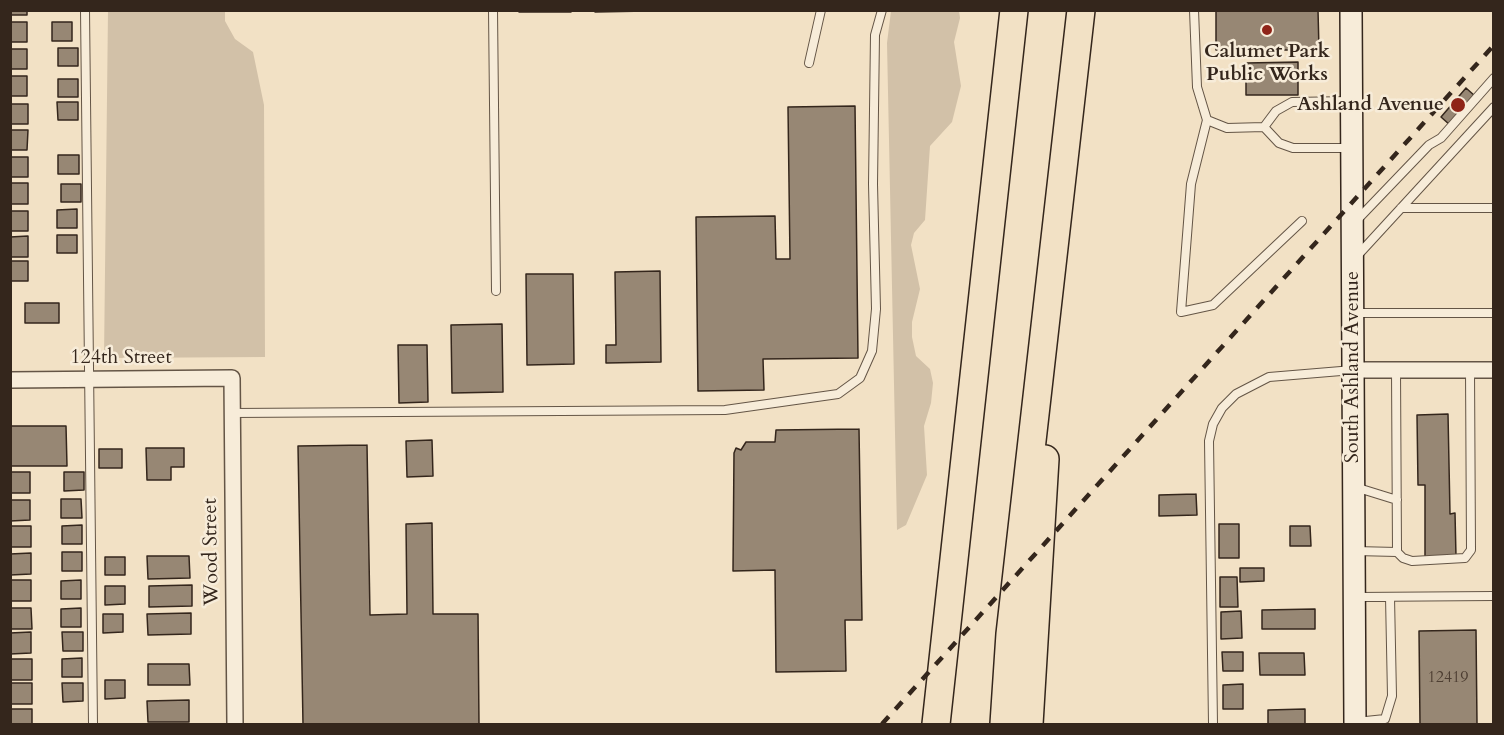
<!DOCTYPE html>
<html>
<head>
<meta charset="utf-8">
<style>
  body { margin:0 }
  #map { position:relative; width:1504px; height:735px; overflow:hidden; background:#f2e1c5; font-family:Cardo,serif }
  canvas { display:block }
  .frame { position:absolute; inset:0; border:12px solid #34261c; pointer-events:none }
</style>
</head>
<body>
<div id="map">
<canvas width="1504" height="735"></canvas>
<div class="frame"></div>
</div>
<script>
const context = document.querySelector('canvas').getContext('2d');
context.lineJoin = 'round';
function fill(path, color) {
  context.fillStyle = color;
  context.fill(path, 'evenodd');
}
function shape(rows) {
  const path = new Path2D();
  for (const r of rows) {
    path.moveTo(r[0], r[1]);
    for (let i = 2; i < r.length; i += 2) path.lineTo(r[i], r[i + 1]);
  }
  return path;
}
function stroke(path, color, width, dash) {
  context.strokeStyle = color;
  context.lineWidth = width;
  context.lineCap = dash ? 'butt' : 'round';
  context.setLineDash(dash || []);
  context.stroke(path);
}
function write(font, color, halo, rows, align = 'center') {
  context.font = font + ' Cardo,serif';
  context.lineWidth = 5;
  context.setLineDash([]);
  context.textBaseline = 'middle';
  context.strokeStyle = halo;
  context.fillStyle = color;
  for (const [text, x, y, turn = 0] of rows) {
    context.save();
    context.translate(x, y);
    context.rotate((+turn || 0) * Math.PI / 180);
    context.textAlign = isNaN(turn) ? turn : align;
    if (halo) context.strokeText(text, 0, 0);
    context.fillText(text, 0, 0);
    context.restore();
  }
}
const green = shape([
  [108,11,225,11,225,21,235,39,253,52,264,105,265,357,104,358],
  [891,11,959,11,960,18,954,42,961,86,952,122,930,146,925,220,914,233,911,245,920,289,912,322,912,337,916,356,930,369,933,383,931,403,924,426,927,475,906,525,897,530,887,43]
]);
const building = shape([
  [10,10,27,10,27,15,10,15,10,10],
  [519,10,571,10,571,12,519,12,519,10],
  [595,10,647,10,647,11,595,12,595,10],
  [1216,10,1318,10,1319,50,1216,50,1216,10],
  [10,22,27,22,27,42,10,42,10,22],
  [52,22,72,22,72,41,52,41,52,22],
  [58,48,78,48,78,66,58,66,58,48],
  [10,49,27,49,27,69,10,69,10,49],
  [1298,62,1298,95,1246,95,1246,63,1298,62],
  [10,76,27,76,27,96,10,96,10,76],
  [58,79,78,79,78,97,58,97,58,79],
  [1466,88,1475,96,1450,125,1441,117,1466,88],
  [57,102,78,102,78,120,58,120,57,102],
  [10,104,28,104,28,124,10,124,10,104],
  [855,106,858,358,763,359,764,390,698,391,696,217,775,216,776,259,790,259,788,107,855,106],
  [10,130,28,130,27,150,10,150,10,130],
  [58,155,79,155,79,174,58,174,58,155],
  [10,157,28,157,28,177,10,177,10,157],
  [10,183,28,183,28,204,10,204,10,183],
  [61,184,81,184,81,202,61,202,61,184],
  [77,209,77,228,57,228,57,210,77,209],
  [10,211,28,211,28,231,10,231,10,211],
  [57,235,77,235,77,253,57,253,57,235],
  [28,236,28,257,10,257,10,237,28,236],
  [10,261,28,261,28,281,10,281,10,261],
  [660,271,661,362,606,363,606,345,616,345,615,272,660,271],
  [526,274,573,274,574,364,527,365,526,274],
  [25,303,59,303,59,323,25,323,25,303],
  [502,324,503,392,452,393,451,325,502,324],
  [398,345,427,345,428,402,399,403,398,345],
  [1448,414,1450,514,1455,513,1456,557,1425,557,1425,485,1418,485,1417,415,1448,414],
  [10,426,66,426,67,466,10,466,10,426],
  [859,429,862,620,845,620,846,671,776,672,775,570,733,571,734,453,736,448,741,450,746,442,775,442,776,430,859,429],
  [432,440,433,476,407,477,406,441,432,440],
  [367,445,370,615,407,614,406,524,432,523,433,614,478,614,479,724,303,724,298,446,367,445],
  [146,448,184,448,184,467,171,467,171,480,147,480,146,448],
  [99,449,122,449,122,468,99,468,99,449],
  [10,472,30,472,30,493,10,493,10,472],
  [64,472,84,472,84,490,64,491,64,472],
  [1196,494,1197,515,1159,516,1159,495,1196,494],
  [61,499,81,499,82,518,61,518,61,499],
  [10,500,30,500,30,520,10,521,10,500],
  [1219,524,1239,524,1239,558,1219,558,1219,524],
  [82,525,82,544,62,544,62,526,82,525],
  [10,526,31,526,31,547,10,547,10,526],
  [1290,526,1310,526,1311,546,1290,546,1290,526],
  [62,552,82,552,82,571,62,571,62,552],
  [31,553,31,574,10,575,10,554,31,553],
  [147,556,189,556,190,578,148,579,147,556],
  [105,557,125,557,125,575,105,575,105,557],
  [1240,568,1264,568,1264,581,1240,582,1240,568],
  [1220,577,1237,577,1238,607,1220,607,1220,577],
  [10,580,31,580,31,601,10,601,10,580],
  [81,580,81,599,61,599,61,581,81,580],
  [192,585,192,606,149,607,149,586,192,585],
  [105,586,125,586,125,604,105,605,105,586],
  [10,608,31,608,32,629,10,629,10,608],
  [81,608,81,627,61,627,61,609,81,608],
  [1315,609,1315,629,1262,629,1262,610,1315,609],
  [1241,611,1242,638,1221,639,1221,612,1241,611],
  [191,613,191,634,148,635,147,614,191,613],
  [103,614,123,614,123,632,103,633,103,614],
  [1476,630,1477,724,1420,724,1419,631,1476,630],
  [31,632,31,653,10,654,10,633,31,632],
  [62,632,83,632,83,651,63,651,62,632],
  [1222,652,1243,652,1243,671,1223,671,1222,652],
  [1259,653,1304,653,1305,675,1260,675,1259,653],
  [82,658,82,677,62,677,62,659,82,658],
  [10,659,32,659,32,680,10,680,10,659],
  [148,664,189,664,190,685,148,685,148,664],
  [105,680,125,680,125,698,105,699,105,680],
  [10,683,32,683,32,704,10,704,10,683],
  [62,683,83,683,83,701,63,702,62,683],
  [1243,684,1243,709,1223,709,1223,685,1243,684],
  [189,700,189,722,148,722,147,701,189,700],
  [10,709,32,709,32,724,10,724,10,709],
  [1305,709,1305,724,1268,724,1268,710,1305,709]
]);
const service = shape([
  [85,10,93,724],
  [493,10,496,291],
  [1194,10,1197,87,1207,120,1227,128,1264,127,1276,111,1292,102,1349,101],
  [809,63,821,10],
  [1207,120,1191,184,1181,312,1213,305,1302,221],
  [1264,127,1279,143,1293,148,1351,148],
  [1401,208,1494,208],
  [1358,219,1429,145,1441,138,1494,78],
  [1357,256,1494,107],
  [1354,313,1494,313],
  [1396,370,1397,552],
  [232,413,725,410,838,394,860,378,872,351,876,309,873,184,875,35,882,10],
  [1355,487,1397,500],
  [1355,551,1397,552,1403,558,1412,561,1465,558,1471,550,1470,370],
  [1356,597,1494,596],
  [1356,722,1385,719,1392,696,1390,597],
  [1213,724,1209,441,1213,424,1222,408,1236,394,1269,377,1353,370]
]);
const minor = shape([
  [1353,370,1494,370],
  [10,380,232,378,235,724]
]);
const secondary = shape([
  [1351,10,1355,724]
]);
const motorway = shape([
  [936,724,1014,10],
  [1004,724,1010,634,1081,10],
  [1029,724,1045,459]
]);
const rail = shape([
  [882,724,1494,45]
]);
const markers = [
  [1267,30,6,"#8f2418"],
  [1458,105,8,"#8f2418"]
];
const numberNames = [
  ["12419",1448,678]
];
const poiNames = [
  ["Calumet Park",1267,52],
  ["Public Works",1267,75],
  ["Ashland Avenue",1444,105,"right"]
];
const streetNames = [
  ["124th Street",121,358],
  ["South Ashland Avenue",1353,367,-90],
  ["Wood Street",212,552,-91]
];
fill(green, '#d2c1a8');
fill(building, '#978774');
stroke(building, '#34261c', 1.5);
stroke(service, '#645546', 10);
stroke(minor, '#645546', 18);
stroke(secondary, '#34261c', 24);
stroke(motorway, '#34261c', 30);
stroke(service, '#f7ecd9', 8);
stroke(minor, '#f7ecd9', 15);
stroke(secondary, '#f7ecd9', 21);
stroke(motorway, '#f2e1c5', 27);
stroke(rail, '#34261c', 4.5, [10, 10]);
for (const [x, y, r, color] of markers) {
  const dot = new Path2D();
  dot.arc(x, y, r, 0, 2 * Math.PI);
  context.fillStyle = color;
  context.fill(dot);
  stroke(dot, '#f7ecd9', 2);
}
write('16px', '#4d3e32', null, numberNames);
write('bold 20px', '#34261c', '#f7ecd9', poiNames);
write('20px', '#34261c', '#f7ecd9', streetNames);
</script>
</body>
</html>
